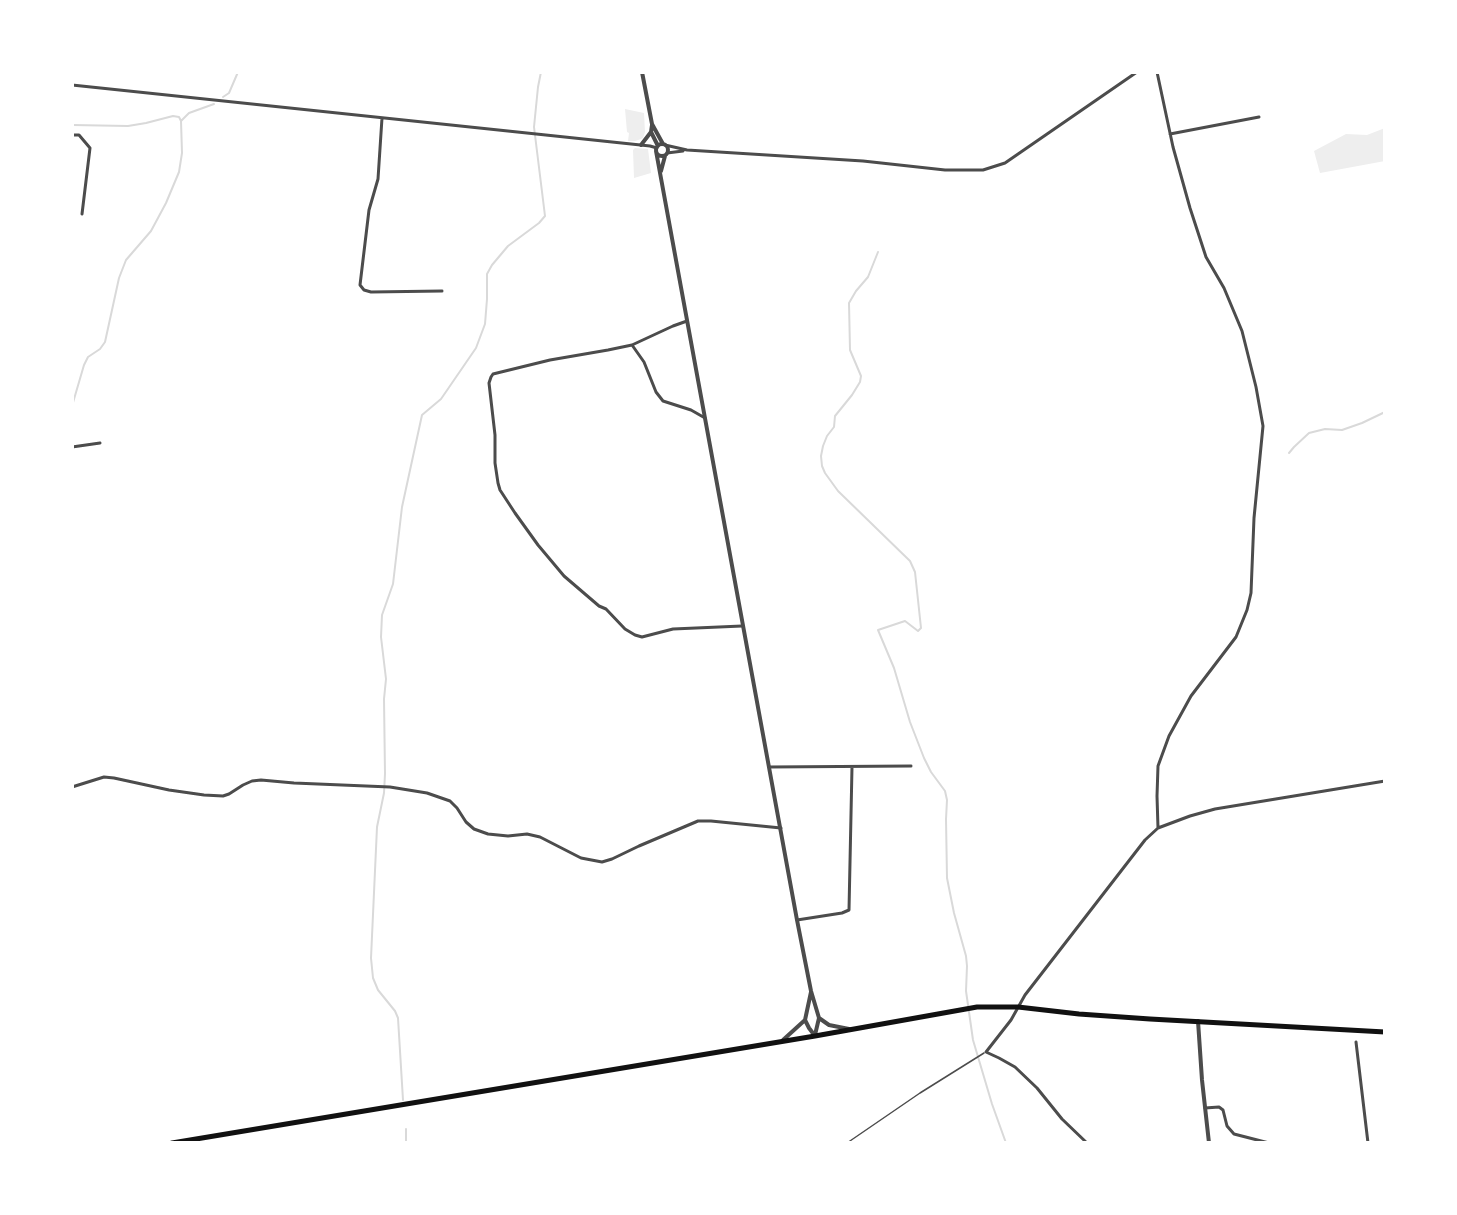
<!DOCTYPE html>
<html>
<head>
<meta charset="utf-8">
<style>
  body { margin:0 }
  #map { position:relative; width:1457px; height:1215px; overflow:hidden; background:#fff; font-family:"DejaVu Sans",sans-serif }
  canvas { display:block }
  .frame { position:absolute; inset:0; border:74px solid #fff; pointer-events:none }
</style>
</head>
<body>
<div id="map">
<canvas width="1457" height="1215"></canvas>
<div class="frame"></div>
</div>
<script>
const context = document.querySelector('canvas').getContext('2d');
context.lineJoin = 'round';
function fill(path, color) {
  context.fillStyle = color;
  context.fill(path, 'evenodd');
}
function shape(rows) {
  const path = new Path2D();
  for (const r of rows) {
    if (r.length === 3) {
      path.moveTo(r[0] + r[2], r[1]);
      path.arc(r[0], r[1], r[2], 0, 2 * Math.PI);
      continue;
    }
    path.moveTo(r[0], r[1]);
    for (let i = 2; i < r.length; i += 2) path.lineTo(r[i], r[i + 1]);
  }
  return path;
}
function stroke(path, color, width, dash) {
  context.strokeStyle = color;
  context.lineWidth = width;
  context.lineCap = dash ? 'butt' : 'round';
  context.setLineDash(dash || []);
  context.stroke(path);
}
const green = shape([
  [625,109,644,113,645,132,643,138,641,139,635,141,628,141,629,133,627,132],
  [1385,128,1385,161,1320,173,1314,151,1346,134,1367,135],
  [635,148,648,149,651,173,634,178,633,150]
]);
const stream = shape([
  [223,97,229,93,238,72],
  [181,121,189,113,214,104],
  [72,125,128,126,146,123,173,116,179,117,181,121,182,153,179,172,166,203,151,231,126,260,119,278,105,342,100,349,88,357,84,365,72,406],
  [878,252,868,277,856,291,849,303,850,350,861,376,860,382,852,395,835,416,834,427,827,436,823,446,821,456,822,466,825,473,838,491,910,561,915,572,921,628,918,631,905,621,878,630,894,668,910,722,924,758,931,772,945,791,947,800,946,819,947,878,954,913,966,956,967,966,966,991,973,1040,992,1104,1006,1143],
  [1289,453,1294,447,1309,433,1325,429,1342,430,1362,423,1385,412],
  [403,1100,398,1018,395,1011,378,990,373,978,371,958,377,827,384,793,385,774,384,699,386,679,381,637,382,615,393,584,402,507,422,415,441,399,476,348,485,324,487,299,487,274,492,265,508,246,539,223,545,216,534,127,538,87,541,72],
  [406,1129,406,1143]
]);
const service = shape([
  [847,1143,920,1093,984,1053]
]);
const minor = shape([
  [1157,72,1173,147,1190,208,1206,257,1224,288,1242,331,1256,387,1263,426,1254,518,1251,593,1247,610,1236,637,1191,696,1169,736,1158,766,1157,796,1158,828],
  [72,85,650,146,657,148],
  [382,118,378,179,369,210,360,285,364,290,371,292,442,291],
  [1170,134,1259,117],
  [72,135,79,135,90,148,82,214],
  [665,145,687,150,863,161,945,170,983,170,1005,163,1137,72],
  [667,153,683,151],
  [687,321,673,326,632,345,608,350,550,360,493,374,491,377,489,383,495,435,495,463,498,483,500,490,515,513,538,545,564,576,599,606,606,609,625,629,635,635,642,637,673,629,742,626],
  [632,345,644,362,656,392,663,401,691,410,705,418],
  [72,447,100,443],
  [769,767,911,766],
  [72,787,104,777,114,778,169,790,204,795,223,796,229,794,243,785,252,781,261,780,294,783,390,787,427,793,450,801,457,808,466,822,474,829,488,834,508,836,527,834,540,837,581,858,602,862,612,859,639,846,698,821,711,821,781,828],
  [797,920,842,913,849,910,852,767],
  [1356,1042,1368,1143],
  [1205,1108,1219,1107,1223,1110,1227,1126,1234,1134,1269,1143],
  [1087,1143,1062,1119,1037,1088,1015,1067,999,1058,986,1052,1011,1020,1025,995,1145,840,1158,828,1190,816,1215,809,1385,781]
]);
const tertiary = shape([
  [642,72,652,124,663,144],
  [652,125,651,132,658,146],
  [662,150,6],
  [641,145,651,132],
  [656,151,797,920,811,991,819,1018,815,1035],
  [661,171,665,156],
  [819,1018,829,1025,849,1029],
  [805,1020,809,1028,815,1036],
  [1198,1021,1202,1080,1209,1143],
  [783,1040,805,1020,811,992]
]);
const primary = shape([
  [172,1143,815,1036,977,1007,1018,1007,1079,1014,1150,1019,1385,1032]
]);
fill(green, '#eee');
stroke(stream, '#d9d9d9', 2);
stroke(service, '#4c4c4c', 1.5);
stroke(minor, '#4c4c4c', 3);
stroke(tertiary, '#4c4c4c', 4);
stroke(primary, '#111', 5);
</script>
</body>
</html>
